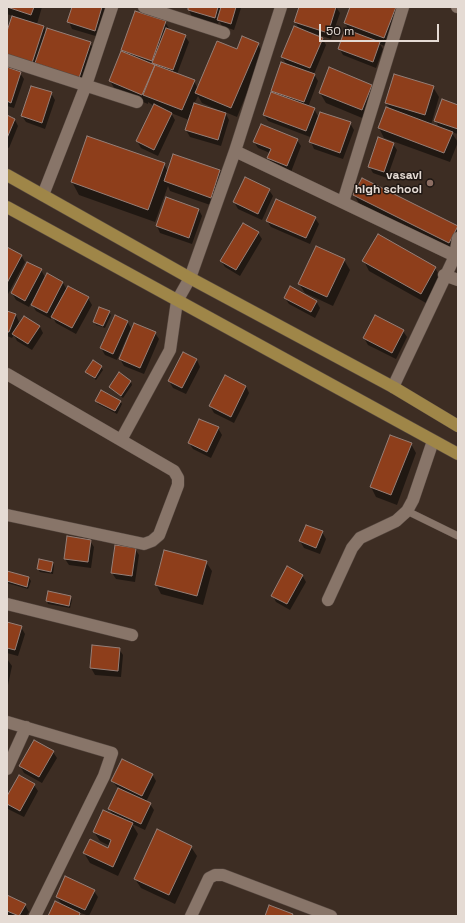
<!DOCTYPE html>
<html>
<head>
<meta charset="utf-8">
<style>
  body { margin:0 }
  #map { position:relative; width:465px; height:923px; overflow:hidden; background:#3d2d23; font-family:"Space Grotesk",sans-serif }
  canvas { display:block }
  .frame { position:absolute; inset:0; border:8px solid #e5dbd4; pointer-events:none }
  .scale { position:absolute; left:319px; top:24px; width:120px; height:18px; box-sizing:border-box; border:2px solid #e5dbd4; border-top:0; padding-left:5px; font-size:12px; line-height:14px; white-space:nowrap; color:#e5dbd4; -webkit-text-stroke:3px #1f1713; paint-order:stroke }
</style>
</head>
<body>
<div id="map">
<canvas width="465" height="923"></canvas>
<div class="frame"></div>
<div class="scale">50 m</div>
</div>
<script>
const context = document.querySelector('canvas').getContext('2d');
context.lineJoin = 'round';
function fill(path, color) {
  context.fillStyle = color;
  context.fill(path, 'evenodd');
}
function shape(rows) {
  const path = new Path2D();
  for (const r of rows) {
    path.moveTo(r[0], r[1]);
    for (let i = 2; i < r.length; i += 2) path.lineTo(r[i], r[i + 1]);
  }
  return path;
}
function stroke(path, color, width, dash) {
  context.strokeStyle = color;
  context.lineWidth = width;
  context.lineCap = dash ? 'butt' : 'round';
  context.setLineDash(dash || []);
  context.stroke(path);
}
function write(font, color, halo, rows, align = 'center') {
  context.font = font + ' "Space Grotesk",sans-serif';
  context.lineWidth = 3;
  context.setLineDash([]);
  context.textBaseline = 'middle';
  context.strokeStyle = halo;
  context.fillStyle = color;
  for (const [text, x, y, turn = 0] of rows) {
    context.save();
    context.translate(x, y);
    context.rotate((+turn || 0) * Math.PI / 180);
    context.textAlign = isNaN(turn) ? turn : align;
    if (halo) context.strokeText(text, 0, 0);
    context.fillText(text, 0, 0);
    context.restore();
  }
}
const shadow = shape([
  [7,7,42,7,37,24,44,27,46,32,90,43,96,53,85,87,38,72,7,35,13,16,7,14],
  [73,7,104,7,106,12,99,37,72,29,69,22],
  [190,7,240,7,241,8,234,30,222,26,219,21,218,24,192,17,189,10],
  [300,7,336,7,340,13,331,39,310,32,310,34,322,38,326,45,314,74,318,81,308,107,314,109,318,116,310,137,268,121,264,115,274,94,272,90,287,65,282,57,300,30,295,22],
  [351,7,394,7,401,17,389,48,380,44,383,49,376,68,343,55,339,48,350,32,345,23],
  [165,22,170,30,185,36,189,42,177,74,194,81,198,89,237,50,258,44,263,54,237,117,225,112,229,120,221,146,190,137,186,130,189,120,171,113,175,120,158,156,141,148,137,141,154,106,148,102,148,104,116,91,110,81,125,54,123,50],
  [198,96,202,103,223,112,222,113,194,104],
  [7,68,20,73,24,79,14,108,7,106],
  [372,86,377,95,367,120,326,103,320,93],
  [433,87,439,97,431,125,439,128,436,121,458,106,458,134,451,132,458,142,450,162,384,138,379,128,390,109,386,103],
  [51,93,55,100,45,129,26,122,22,116],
  [7,116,15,120,18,126,9,148,7,147],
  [350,123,354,130,343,159,314,149,311,142],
  [297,140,301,146,291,172,272,164,268,157,270,153,258,148,254,142],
  [393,144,397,150,387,178,373,173,369,166],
  [164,164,168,172,220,171,225,181,216,207,170,191,168,186,155,222,79,195,72,182],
  [246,178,269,190,273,196,262,220,238,209,234,202],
  [354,195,457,227,458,246,455,252,360,205],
  [167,198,199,210,202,216,192,244,160,233,157,226],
  [315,218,319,224,310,244,271,227,267,221],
  [258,233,262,239,240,276,225,267,221,261],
  [378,236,435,268,441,278,426,303,369,271,364,261],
  [7,248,21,255,25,262,7,296],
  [344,260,350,270,333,306,305,293,299,284],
  [41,270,46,279,48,275,63,283,67,290,88,298,92,305,76,334,56,323,52,316,51,319,36,311,31,303,29,307,16,300,12,293],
  [285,298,316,301,320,308,315,318,289,304],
  [7,312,16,315,19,322,17,327,40,327,43,333,32,350,17,341,14,335,12,338,7,336],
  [109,312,111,315,105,328,96,325,94,322],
  [127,321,132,330,155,333,159,339,144,374,124,366,120,359,132,330,130,330,117,360,105,355,101,348],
  [403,331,407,337,396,359,368,345,364,338],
  [183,353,197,360,200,367,186,394,173,388,169,381],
  [101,367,103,370,96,380,86,372],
  [131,382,132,385,123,398,110,387],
  [246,386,249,393,234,423,214,413,210,406],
  [96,401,120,401,122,404,117,414,98,404],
  [218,428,222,435,211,458,193,449,189,443],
  [411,444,416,453,397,505,376,497,371,487],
  [322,532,326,539,320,554,304,548,300,541],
  [90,541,94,547,91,568,69,565,65,559],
  [135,549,139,555,135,582,116,579,112,573],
  [206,562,212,571,203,605,161,594,156,584],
  [53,563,54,566,53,574,40,572,38,569],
  [7,574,29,578,31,581,28,589,7,583],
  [302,575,306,582,290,610,276,602,273,596],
  [70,597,72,600,70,608,48,604,47,601],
  [7,625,21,627,25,634,18,656,7,653],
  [119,649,123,655,121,677,95,675,91,668],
  [7,659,12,666,7,690],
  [53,752,57,758,42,783,24,773,20,766],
  [152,774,156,781,146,802,150,804,154,810,145,830,132,824,138,834,118,876,90,863,84,853,108,849,110,846,100,841,94,832,113,815,109,809,119,789,112,781],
  [34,785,38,791,24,817,8,809,7,798],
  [191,847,197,856,175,904,141,888,135,879],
  [94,891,98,897,89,916,78,912,81,916,49,916,62,905,57,897],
  [7,896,25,905,29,912,26,916,7,915]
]);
const building = shape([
  [7,7,34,7,31,15,7,7],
  [72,7,102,7,95,31,67,22,72,7],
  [188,7,218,7,215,18,188,10,188,7],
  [221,7,236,7,231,24,217,20,221,7],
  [299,7,336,7,328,33,294,22,299,7],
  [350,7,396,7,384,38,344,23,350,7],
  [135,11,166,21,152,61,121,50,135,11],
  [12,16,44,26,32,63,7,55,7,31,12,16],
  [294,26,323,38,310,68,281,57,294,26],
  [47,28,91,42,79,78,35,63,47,28],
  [166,28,186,35,173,70,152,63,166,28],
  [345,29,380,42,373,62,338,49,345,29],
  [242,36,259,43,231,108,195,93,217,41,237,49,242,36],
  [121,51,155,65,142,95,109,81,121,51],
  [281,62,315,74,304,102,271,91,281,62],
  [155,65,195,80,182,110,143,95,155,65],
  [7,67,21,72,11,103,7,101,7,67],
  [329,67,372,85,362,110,319,93,329,67],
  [394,74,434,86,425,115,385,103,394,74],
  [31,86,52,92,42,123,21,116,31,86],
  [271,92,315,108,306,131,263,115,271,92],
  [442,99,458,105,458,129,434,121,442,99],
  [194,103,226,113,218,140,185,130,194,103],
  [154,104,172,113,154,150,136,141,154,104],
  [386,107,453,132,444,153,378,128,386,107],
  [320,112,351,122,340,153,309,142,320,112],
  [7,115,15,119,7,138,7,115],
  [261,124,298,139,287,166,267,158,271,149,253,142,261,124],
  [87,136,165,163,148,210,71,182,87,136],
  [378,137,394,143,384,172,368,167,378,137],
  [173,154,220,170,211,198,164,181,173,154],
  [245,177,270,189,258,214,233,202,245,177],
  [362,178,458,226,449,243,353,195,362,178],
  [166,197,199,209,189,238,156,226,166,197],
  [276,199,316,217,306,238,266,221,276,199],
  [243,223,259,232,236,270,220,261,243,223],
  [378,234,436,267,421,294,362,261,378,234],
  [316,246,345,259,327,297,298,284,316,246],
  [7,247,22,255,7,283,7,247],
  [27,262,42,269,25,301,11,293,27,262],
  [47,273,63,282,47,313,31,305,47,273],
  [68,286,89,297,72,328,51,317,68,286],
  [290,286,317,301,311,312,284,298,290,286],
  [99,307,110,311,103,326,93,322,99,307],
  [7,311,16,314,9,332,7,332,7,311],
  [115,315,128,321,113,354,100,348,115,315],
  [375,315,404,330,392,353,363,338,375,315],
  [24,316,40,326,28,344,12,334,24,316],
  [134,323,156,332,140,368,119,359,134,323],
  [183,352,197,359,182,388,168,381,183,352],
  [93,360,102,366,95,378,85,372,93,360],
  [119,372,131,381,121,396,109,387,119,372],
  [225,375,246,386,231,417,209,406,225,375],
  [101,390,121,401,115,411,95,401,101,390],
  [199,419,219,427,207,452,188,443,199,419],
  [390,435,412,443,391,495,370,487,390,435],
  [306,525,323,531,316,548,299,541,306,525],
  [67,536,91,540,88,562,64,559,67,536],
  [115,545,136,548,132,576,111,573,115,545],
  [164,550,207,561,197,596,155,585,164,550],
  [39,559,53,562,51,572,37,569,39,559],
  [287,566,303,575,287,604,271,596,287,566],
  [7,571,29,577,27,587,7,581,7,571],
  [48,591,71,596,69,606,46,601,48,591],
  [7,622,22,626,15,650,7,648,7,622],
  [92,645,120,648,118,671,90,668,92,645],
  [34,740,54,751,39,777,19,766,34,740],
  [122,759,153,774,142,796,111,781,122,759],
  [19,775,35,784,20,811,7,804,7,796,19,775],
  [118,788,151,803,141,824,108,809,118,788],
  [103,810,133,823,113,867,83,853,90,839,108,848,111,840,93,832,103,810],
  [157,829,192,846,169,895,134,879,157,829],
  [65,876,95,890,85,910,56,897,65,876],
  [7,895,26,904,19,916,7,911,7,895],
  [55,901,80,913,79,916,48,916,55,901],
  [269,905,293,914,292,916,265,916,269,905]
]);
const lane = shape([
  [407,511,458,536]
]);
const street = shape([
  [144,7,224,33],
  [457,7,458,7],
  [7,60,137,102],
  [235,151,281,7],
  [43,195,86,85,112,7],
  [343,202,403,7],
  [444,275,458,280],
  [7,374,174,471,178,478,178,485,159,535,152,541,144,544,7,515],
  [393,387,455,256,458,238],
  [121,440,170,350,177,301,190,278,235,151,455,256],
  [328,600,352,548,360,538,396,521,407,511,413,500,433,441],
  [7,604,132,635],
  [7,722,112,753,104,776,35,916],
  [7,769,26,727],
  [191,916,209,878,215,875,223,875,331,916]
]);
const primary = shape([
  [7,175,190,278,393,387,458,426],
  [7,207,458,454]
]);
const markers = [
  [430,183,4,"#8d6e63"]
];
const poiNames = [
  ["vasavi",422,176],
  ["high school",422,190]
];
fill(shadow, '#0007');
fill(building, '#8e3e1b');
stroke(building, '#957f77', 1);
stroke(lane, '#564840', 8);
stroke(street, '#564840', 13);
stroke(primary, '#564840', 13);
stroke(lane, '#887569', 7);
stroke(street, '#887569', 12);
stroke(primary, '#9f8648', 12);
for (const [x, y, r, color] of markers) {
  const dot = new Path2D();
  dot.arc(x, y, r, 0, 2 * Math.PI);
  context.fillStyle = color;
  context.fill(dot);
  stroke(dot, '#1f1713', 1.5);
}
write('bold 12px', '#e5dbd4', '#1f1713', poiNames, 'right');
</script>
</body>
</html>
